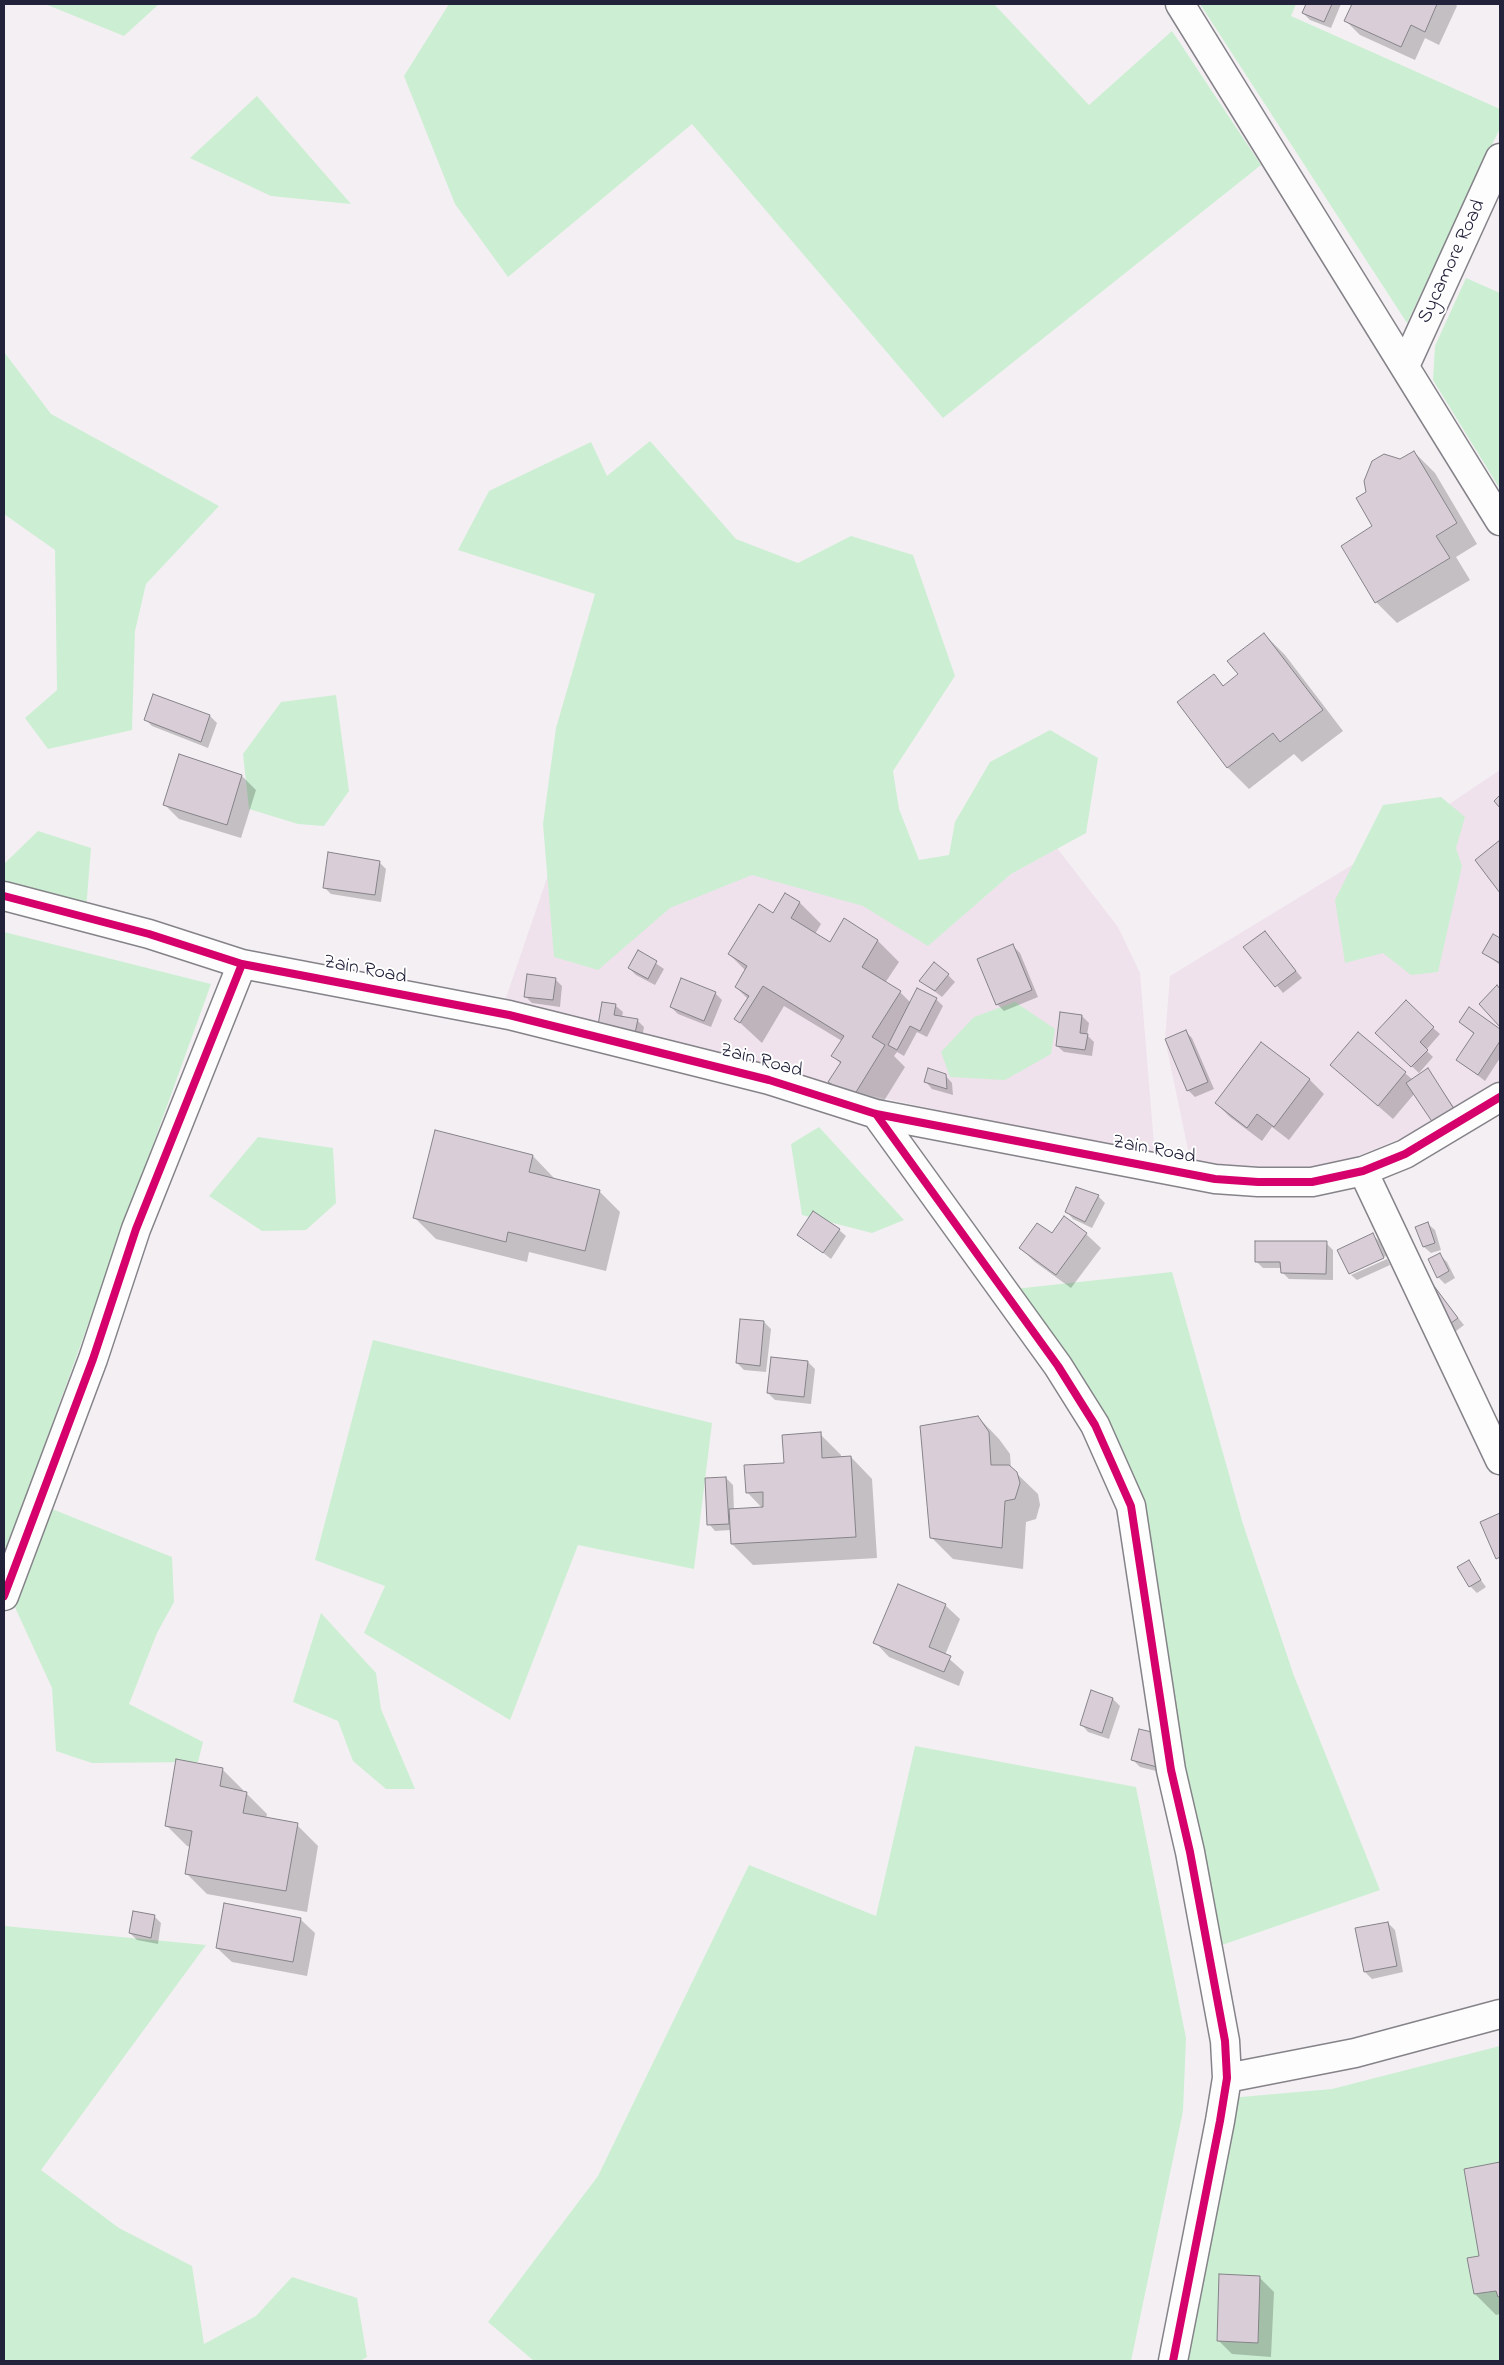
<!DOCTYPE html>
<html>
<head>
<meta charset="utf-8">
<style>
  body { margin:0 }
  #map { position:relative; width:1504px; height:2365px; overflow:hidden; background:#f4eff3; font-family:"Indie Flower",sans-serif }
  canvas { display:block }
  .frame { position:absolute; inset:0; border:5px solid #22223b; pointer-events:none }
</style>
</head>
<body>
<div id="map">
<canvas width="1504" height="2365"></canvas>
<div class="frame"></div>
</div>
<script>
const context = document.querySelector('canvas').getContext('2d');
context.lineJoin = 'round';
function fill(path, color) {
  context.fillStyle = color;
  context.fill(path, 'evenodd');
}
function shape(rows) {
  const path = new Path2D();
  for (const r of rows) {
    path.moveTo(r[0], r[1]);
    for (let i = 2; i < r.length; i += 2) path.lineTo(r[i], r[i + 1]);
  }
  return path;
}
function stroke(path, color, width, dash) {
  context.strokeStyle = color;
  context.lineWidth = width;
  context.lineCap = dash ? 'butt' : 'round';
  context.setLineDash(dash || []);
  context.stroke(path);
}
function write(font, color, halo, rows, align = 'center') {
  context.font = font + ' "Indie Flower",sans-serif';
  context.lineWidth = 4;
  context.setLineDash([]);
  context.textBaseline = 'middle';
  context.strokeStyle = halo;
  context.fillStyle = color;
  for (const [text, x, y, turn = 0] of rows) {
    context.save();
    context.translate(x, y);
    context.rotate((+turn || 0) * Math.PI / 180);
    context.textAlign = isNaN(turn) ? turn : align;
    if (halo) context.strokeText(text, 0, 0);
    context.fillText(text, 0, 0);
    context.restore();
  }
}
const built = shape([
  [1500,770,1500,1086,1470,1110,1314,1174,1192,1169,1165,1039,1170,976,1421,823],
  [793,832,928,945,1011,874,1057,848,1118,927,1140,973,1155,1157,500,1015,548,875]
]);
const green = shape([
  [45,4,159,4,124,36],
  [449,4,994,4,1089,105,1172,31,1261,165,943,418,692,124,508,277,455,204,404,76],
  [1200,4,1296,4,1291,16,1500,109,1500,128,1407,323],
  [257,96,351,204,271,196,190,158],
  [1466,278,1500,293,1500,489,1433,380,1435,346],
  [4,352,51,414,219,506,146,584,135,631,132,730,48,749,25,718,57,690,55,550,4,514],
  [650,441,736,539,798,563,851,536,913,555,955,676,893,771,899,809,919,860,949,855,955,822,990,762,1050,730,1098,758,1086,833,1011,874,928,946,863,906,752,875,670,908,598,970,554,957,543,824,556,728,595,594,458,550,489,491,591,442,607,476],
  [336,695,349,791,324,826,298,824,249,809,243,754,281,702],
  [1441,797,1465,817,1456,848,1462,866,1438,972,1411,975,1383,953,1345,963,1335,900,1383,805],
  [38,831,91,848,85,922,4,906,4,864],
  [4,932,211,984,4,1557],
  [1015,1002,1055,1029,1051,1054,1005,1080,950,1077,941,1052,974,1017],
  [819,1127,904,1220,872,1233,802,1215,791,1144],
  [258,1137,333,1148,336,1203,306,1230,262,1231,209,1196],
  [1172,1272,1243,1524,1294,1676,1380,1890,1202,1952,1134,1503,1005,1290],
  [373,1340,712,1423,694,1569,578,1545,510,1720,364,1633,385,1586,315,1560],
  [52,1509,172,1557,174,1602,157,1633,129,1704,203,1742,198,1762,92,1763,56,1751,52,1688,8,1592],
  [321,1613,376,1673,381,1709,415,1789,386,1789,353,1761,338,1721,293,1702],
  [915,1746,1136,1787,1186,2038,1183,2111,1131,2361,534,2361,488,2322,598,2176,749,1865,876,1916],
  [4,1926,206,1945,41,2170,119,2228,192,2266,204,2344,256,2316,292,2277,357,2298,367,2357,360,2361,4,2361],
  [1500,2046,1500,2361,1168,2361,1218,2099,1332,2089]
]);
const shadow = shape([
  [1307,4,1341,4,1331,28,1310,20,1303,13],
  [1353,4,1455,4,1457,6,1439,45,1425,38,1415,60,1360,35,1346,21],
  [1414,452,1435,473,1477,544,1456,557,1470,580,1397,623,1376,602,1343,546,1374,526,1368,492,1400,460],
  [1264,634,1285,655,1343,731,1302,762,1294,754,1249,789,1228,768,1179,702,1214,676,1224,686,1240,674],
  [154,695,210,716,217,723,208,748,152,726,145,719],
  [242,776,256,790,241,838,179,819,165,805],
  [379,862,386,869,381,902,331,894,324,887],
  [785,895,800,903,821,924,815,934,830,944,878,941,899,962,885,983,900,992,911,1003,936,999,943,1006,927,1037,917,1032,904,1056,897,1052,894,1056,905,1067,874,1117,851,1102,830,1081,841,1064,833,1056,842,1041,784,1006,762,1043,736,1019,748,999,736,987,746,971,729,954,773,915],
  [1264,932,1302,978,1283,993,1245,947],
  [1493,936,1500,940,1500,965,1484,953],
  [1013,946,1020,953,1038,997,1004,1011,997,1004],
  [638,951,664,969,655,985,636,975,629,968],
  [948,975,955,982,942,997,921,981],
  [555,979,562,986,560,1007,532,1003,525,996],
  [715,993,722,1000,711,1027,678,1014,671,1007],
  [603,1004,616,1006,623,1012,622,1017,637,1020,644,1027,641,1044],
  [1469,1009,1500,1030,1500,1058,1485,1081,1458,1060,1474,1034,1460,1022],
  [1082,1016,1089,1023,1087,1035,1094,1042,1092,1056,1064,1052,1057,1046],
  [1433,1028,1440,1034,1426,1050,1433,1057,1419,1073,1384,1040],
  [1185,1031,1192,1038,1214,1089,1195,1097,1188,1090],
  [1358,1033,1413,1080,1428,1070,1460,1116,1415,1093,1393,1119,1331,1065],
  [1261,1043,1310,1080,1324,1094,1289,1140,1272,1127,1262,1141,1230,1117,1216,1103],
  [945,1075,952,1083,953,1095,932,1089,926,1082],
  [436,1132,533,1156,554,1178,553,1180,599,1191,620,1212,606,1271,529,1252,527,1262,436,1239,415,1218],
  [1098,1196,1105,1203,1092,1228,1073,1219,1067,1212],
  [1428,1224,1435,1230,1441,1250,1431,1253,1424,1247],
  [839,1230,846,1236,831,1259,799,1234],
  [1086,1234,1101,1248,1071,1288,1035,1262,1020,1248,1052,1235],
  [1372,1234,1379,1241,1386,1256,1351,1272,1351,1274,1350,1273],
  [1326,1243,1333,1250,1333,1280,1289,1279,1282,1272,1282,1268,1263,1268,1256,1261],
  [1440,1255,1447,1262,1455,1278,1445,1284,1438,1277],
  [1387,1259,1390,1265,1357,1280,1351,1275],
  [1428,1280,1464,1325,1447,1338],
  [764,1322,771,1329,766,1372,744,1370,737,1363],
  [772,1358,808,1362,815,1369,811,1404,775,1400,768,1393],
  [978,1417,999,1439,1010,1454,1011,1468,1038,1494,1040,1505,1036,1519,1026,1522,1023,1569,953,1559,932,1538],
  [820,1434,841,1455,841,1458,851,1457,872,1479,877,1558,753,1565,732,1544,731,1530,715,1531,709,1524,726,1478,733,1485,734,1510,763,1509,747,1492,785,1464],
  [1500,1515,1500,1561,1482,1523],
  [1468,1562,1486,1587,1477,1593,1470,1586],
  [945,1605,960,1619,945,1655,964,1672,959,1686,889,1657,875,1642],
  [1092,1692,1113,1699,1120,1706,1109,1739,1088,1732,1082,1725],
  [1140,1730,1164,1773,1140,1767,1133,1760],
  [222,1769,243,1790,243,1792,246,1793,267,1814,266,1819,297,1825,318,1846,307,1912,207,1894,186,1873,191,1847,187,1846,166,1825],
  [154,1916,161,1923,158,1944,137,1940,130,1933],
  [300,1919,315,1933,307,1976,232,1962,217,1948],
  [1388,1923,1395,1930,1403,1972,1372,1979,1365,1972],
  [1500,2164,1500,2314,1496,2315,1475,2294,1469,2259,1480,2257,1465,2170],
  [1260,2278,1274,2292,1271,2357,1232,2354,1218,2340]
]);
const building = shape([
  [1306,4,1332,4,1324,22,1302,13,1306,4],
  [1352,4,1437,4,1425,32,1411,25,1401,47,1344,21,1352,4],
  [1414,451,1457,523,1436,536,1450,558,1375,603,1341,546,1372,526,1356,498,1366,492,1364,481,1372,461,1384,454,1400,459,1414,451],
  [1264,633,1323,710,1280,742,1273,733,1227,768,1177,702,1214,674,1223,686,1238,674,1227,661,1264,633],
  [153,694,210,715,201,742,144,720,153,694],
  [179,754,242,775,227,825,163,805,179,754],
  [1500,795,1500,808,1494,801,1500,795],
  [1500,840,1500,893,1475,860,1500,840],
  [328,852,380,861,375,895,323,888,328,852],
  [785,893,800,902,791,918,830,942,844,918,878,940,862,967,901,991,872,1037,885,1045,853,1097,828,1082,841,1062,831,1056,844,1036,763,986,740,1023,734,1019,749,996,735,987,747,966,728,954,759,904,773,913,785,893],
  [1265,931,1296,971,1275,987,1243,947,1265,931],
  [1493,934,1500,938,1500,963,1482,953,1493,934],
  [1013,944,1032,990,996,1005,977,959,1013,944],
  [638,950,657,961,648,979,628,968,638,950],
  [934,962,949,974,935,991,919,981,934,962],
  [527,974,556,978,553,1000,524,997,527,974],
  [681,978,716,992,704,1021,670,1007,681,978],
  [1497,985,1500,989,1500,1027,1479,1004,1497,985],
  [917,988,937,998,920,1031,910,1026,897,1050,888,1045,917,988],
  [1406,1000,1434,1027,1420,1042,1428,1050,1411,1067,1375,1033,1406,1000],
  [602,1002,616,1004,614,1015,638,1019,634,1038,597,1031,602,1002],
  [1469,1007,1500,1029,1500,1041,1478,1075,1456,1060,1474,1033,1459,1022,1469,1007],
  [1060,1012,1082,1015,1080,1033,1088,1034,1085,1050,1056,1046,1060,1012],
  [1186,1030,1208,1082,1187,1091,1165,1039,1186,1030],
  [1358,1032,1406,1072,1378,1106,1330,1065,1358,1032],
  [1261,1042,1310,1079,1274,1127,1257,1114,1247,1128,1215,1103,1261,1042],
  [928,1068,946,1074,947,1089,924,1082,928,1068],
  [1428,1068,1454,1109,1433,1123,1406,1083,1428,1068],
  [435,1130,533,1155,529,1172,600,1190,585,1251,508,1232,506,1242,413,1218,435,1130],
  [1076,1187,1099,1195,1085,1222,1065,1212,1076,1187],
  [813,1211,840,1229,823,1253,797,1235,813,1211],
  [1064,1216,1087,1233,1056,1275,1019,1248,1037,1223,1052,1233,1064,1216],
  [1428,1222,1435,1243,1423,1247,1415,1227,1428,1222],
  [1373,1233,1384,1258,1349,1274,1337,1250,1373,1233],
  [1255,1241,1327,1241,1326,1274,1281,1273,1280,1262,1255,1262,1255,1241],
  [1440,1253,1449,1271,1437,1278,1428,1259,1440,1253],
  [1428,1278,1458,1318,1439,1332,1428,1278],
  [740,1319,764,1321,760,1366,736,1363,740,1319],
  [771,1357,808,1361,804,1397,767,1393,771,1357],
  [978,1416,989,1432,991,1465,1009,1465,1017,1472,1020,1483,1015,1499,1005,1501,1002,1548,930,1538,920,1426,978,1416],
  [821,1432,822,1458,851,1456,856,1537,731,1544,729,1509,763,1507,763,1492,746,1493,744,1465,784,1463,782,1435,821,1432],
  [726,1477,729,1524,707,1525,705,1478,726,1477],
  [1500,1513,1500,1557,1496,1559,1480,1522,1500,1513],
  [1469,1560,1481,1580,1469,1587,1457,1567,1469,1560],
  [898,1584,946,1604,929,1647,951,1656,944,1672,873,1643,898,1584],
  [1091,1690,1113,1698,1102,1733,1080,1725,1091,1690],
  [1139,1729,1165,1735,1157,1767,1131,1760,1139,1729],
  [176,1759,223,1768,220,1786,247,1792,243,1813,298,1823,286,1891,185,1874,192,1831,165,1826,176,1759],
  [224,1903,301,1918,293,1962,216,1948,224,1903],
  [133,1911,155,1915,151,1938,129,1933,133,1911],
  [1388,1922,1397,1966,1364,1972,1355,1928,1388,1922],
  [1500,2162,1500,2296,1498,2297,1496,2291,1474,2294,1467,2258,1479,2256,1464,2169,1500,2162],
  [1219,2274,1260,2276,1258,2343,1217,2341,1219,2274]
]);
const minor = shape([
  [1180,4,1500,521],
  [1405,366,1500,158],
  [4,896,149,934,242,964,509,1015,769,1080,876,1114,1215,1179,1258,1182,1312,1182,1363,1171,1405,1154,1500,1097],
  [876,1114,1058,1366,1095,1425,1131,1506,1171,1770,1190,1852,1225,2041,1227,2078,1220,2121,1173,2361],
  [1363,1171,1500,1460],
  [4,1596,93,1359,136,1229,242,964],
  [1227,2078,1355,2053,1500,2014]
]);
const cycleway = shape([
  [4,896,149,934,242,964,509,1015,769,1080,876,1114,1215,1179,1258,1182,1312,1182,1363,1171,1405,1154,1500,1097],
  [876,1114,1058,1366,1095,1425,1131,1506,1171,1770,1190,1852,1225,2041,1227,2078,1220,2121,1173,2361],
  [4,1596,93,1359,136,1229,242,964]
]);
const streetNames = [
  ["Sycamore Road",1453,262,-65],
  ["Zain Road",365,971,11],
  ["Zain Road",761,1062,15],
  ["Zain Road",1154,1151,11]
];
fill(built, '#efe2ec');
fill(green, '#ccefd3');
fill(shadow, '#0003');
fill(building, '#d9ced7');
stroke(building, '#858389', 1);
stroke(minor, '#858389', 31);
stroke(minor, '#fdfdfd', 28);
stroke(cycleway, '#d6006c', 8);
write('20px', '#22223b', '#fff', streetNames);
</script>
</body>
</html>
